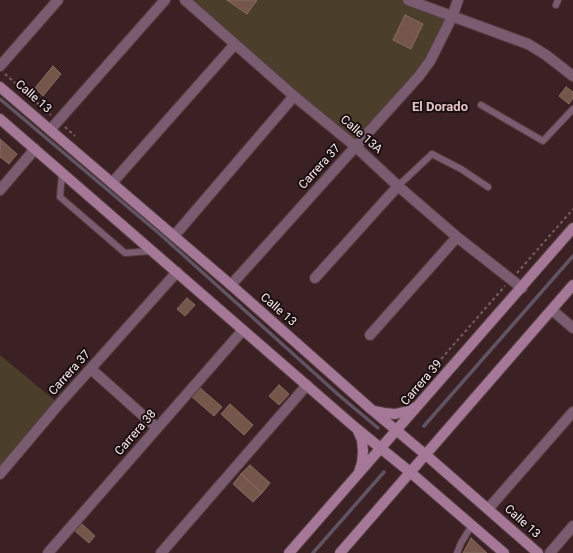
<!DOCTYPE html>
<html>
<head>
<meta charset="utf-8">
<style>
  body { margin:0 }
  canvas { display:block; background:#3b2124 }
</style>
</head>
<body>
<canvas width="573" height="553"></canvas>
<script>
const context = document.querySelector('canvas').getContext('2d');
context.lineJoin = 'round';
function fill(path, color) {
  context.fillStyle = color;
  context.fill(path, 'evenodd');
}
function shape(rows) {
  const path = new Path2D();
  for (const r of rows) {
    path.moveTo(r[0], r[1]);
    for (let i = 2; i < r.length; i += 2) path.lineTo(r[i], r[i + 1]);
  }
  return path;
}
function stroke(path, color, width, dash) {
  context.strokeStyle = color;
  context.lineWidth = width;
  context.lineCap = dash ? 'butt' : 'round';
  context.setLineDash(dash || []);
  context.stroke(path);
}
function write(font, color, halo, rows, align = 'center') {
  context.font = font + ' Roboto,sans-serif';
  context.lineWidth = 4;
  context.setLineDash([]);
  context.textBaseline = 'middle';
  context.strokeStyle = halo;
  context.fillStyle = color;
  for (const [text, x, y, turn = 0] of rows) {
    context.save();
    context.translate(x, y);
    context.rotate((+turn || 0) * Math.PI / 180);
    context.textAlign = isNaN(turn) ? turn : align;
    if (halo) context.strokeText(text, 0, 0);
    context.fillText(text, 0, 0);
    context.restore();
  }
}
const green = shape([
  [185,0,408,0,452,17,430,61,355,146],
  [0,355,59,404,0,474]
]);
const stream = shape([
  [0,99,161,235,341,397,378,428],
  [424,426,573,256],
  [313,553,384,472]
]);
const building = shape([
  [227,0,257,0,247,14,227,0],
  [405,15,423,24,411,49,393,40,405,15],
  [53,66,61,74,43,96,35,88,53,66],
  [566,87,573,92,573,98,569,104,559,96,566,87],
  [0,139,17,154,9,164,0,157,0,139],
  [187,298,195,305,185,316,177,309,187,298],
  [279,385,289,394,279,405,269,396,279,385],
  [199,387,222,407,214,416,191,396,199,387],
  [230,404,253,425,244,435,221,414,230,404],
  [250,465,270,483,262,493,241,474,250,465],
  [241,474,262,493,253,502,233,484,241,474],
  [81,523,95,536,89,543,75,531,81,523],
  [471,538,487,553,463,553,471,538]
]);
const path = shape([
  [5,74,51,115],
  [65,127,75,136],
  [517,273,573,209],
  [400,402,406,399,505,286]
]);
const lane = shape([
  [556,5,558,0],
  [481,105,543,141,573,109],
  [62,173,60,197,125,253,152,251],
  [398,186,432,154,461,169,488,187],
  [457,553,461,543,472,525]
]);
const street = shape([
  [185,0,294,96,355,146,398,186,457,237,522,288],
  [408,0,528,44,546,55,573,76],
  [0,66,58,0],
  [50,130,165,0],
  [112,183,235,44],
  [0,190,35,149],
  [174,236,294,96],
  [315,278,398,186],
  [231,285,419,76,430,61,452,17,458,0],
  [552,310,573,328],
  [370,335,457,237],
  [91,369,157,428],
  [0,474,59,404,177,272],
  [488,509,573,412],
  [48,553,243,330],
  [161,553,307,385],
  [550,553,573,526]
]);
const secondary = shape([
  [0,87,231,285,372,410,426,455,538,553],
  [0,119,357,429,410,472,504,553],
  [374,411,384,413,395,414,408,411,416,407],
  [358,431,362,440,363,451,362,463,359,472],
  [289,553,573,228],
  [340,553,573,285]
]);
const streetNames = [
  ["Calle 13",33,97,41],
  ["Calle 13A",361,135,41],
  ["Carrera 37",320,167,-48],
  ["Calle 13",278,310,41],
  ["Carrera 37",70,373,-48],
  ["Carrera 39",422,383,-49],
  ["Carrera 38",136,433,-49],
  ["Calle 13",522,522,42]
];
const neighbourhoodNames = [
  ["El Dorado",440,108]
];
fill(green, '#4b3e2b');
stroke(stream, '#605463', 3.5);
fill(building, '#74574a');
stroke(building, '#876b5f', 1);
stroke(lane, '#563d40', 8);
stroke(street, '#563d40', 12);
stroke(secondary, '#563d40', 12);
stroke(path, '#765f61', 2, [3, 3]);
stroke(lane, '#795c70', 6);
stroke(street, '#795c70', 10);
stroke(secondary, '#a57897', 10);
write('12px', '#fbe9ea', '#1a0f10', streetNames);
write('bold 13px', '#e6c2c6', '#1a0f10', neighbourhoodNames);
</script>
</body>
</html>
